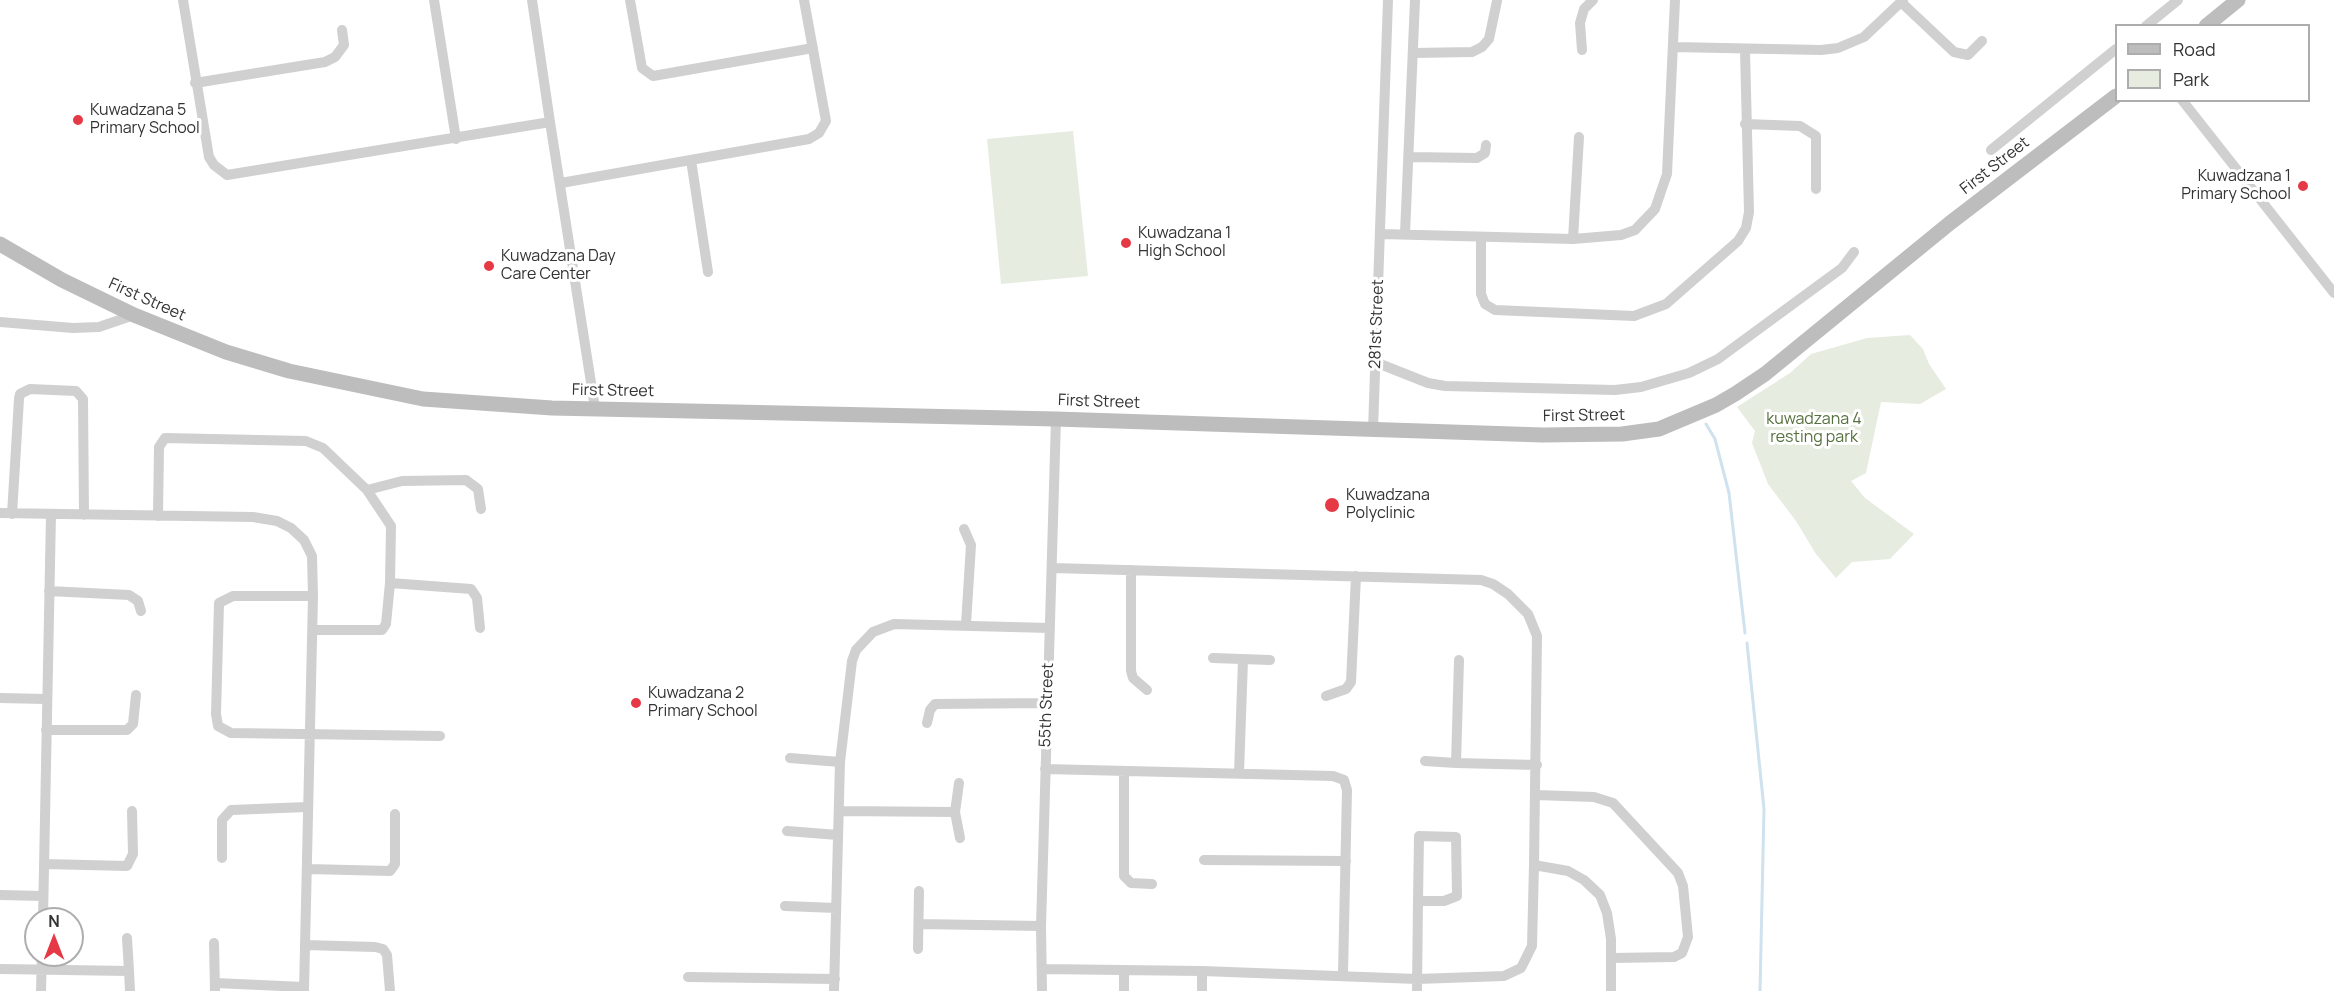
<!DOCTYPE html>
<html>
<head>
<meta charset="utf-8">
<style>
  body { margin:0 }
  #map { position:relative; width:2334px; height:991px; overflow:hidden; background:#fff; font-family:Manrope,sans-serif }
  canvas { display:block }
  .legend { position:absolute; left:2115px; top:24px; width:195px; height:78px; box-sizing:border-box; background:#fff; border:2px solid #adadad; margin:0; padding:8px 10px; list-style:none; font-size:18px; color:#333 }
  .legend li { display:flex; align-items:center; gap:12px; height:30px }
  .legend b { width:30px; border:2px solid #adadad }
  .north { position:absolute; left:24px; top:907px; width:60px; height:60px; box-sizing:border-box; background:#fff; border:2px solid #adadad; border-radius:50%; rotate:0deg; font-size:16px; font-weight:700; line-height:24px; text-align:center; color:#333 }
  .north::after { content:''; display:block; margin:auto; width:21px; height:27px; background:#e63946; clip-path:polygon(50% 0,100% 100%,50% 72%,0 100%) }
</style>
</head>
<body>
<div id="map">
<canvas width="2334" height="991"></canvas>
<ul class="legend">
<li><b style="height:8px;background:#bdbdbd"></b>Road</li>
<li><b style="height:16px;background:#e6ecdf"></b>Park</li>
</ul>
<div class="north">N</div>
</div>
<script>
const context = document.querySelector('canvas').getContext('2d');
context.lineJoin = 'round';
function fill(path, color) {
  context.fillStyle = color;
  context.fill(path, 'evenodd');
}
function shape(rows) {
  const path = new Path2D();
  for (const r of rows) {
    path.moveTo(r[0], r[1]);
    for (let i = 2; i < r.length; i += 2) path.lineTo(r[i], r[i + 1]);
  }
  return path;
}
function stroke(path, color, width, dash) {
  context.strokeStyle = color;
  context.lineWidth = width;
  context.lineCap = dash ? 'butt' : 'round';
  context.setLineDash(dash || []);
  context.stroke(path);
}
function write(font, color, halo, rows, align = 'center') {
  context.font = font + ' Manrope,sans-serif';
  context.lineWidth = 6;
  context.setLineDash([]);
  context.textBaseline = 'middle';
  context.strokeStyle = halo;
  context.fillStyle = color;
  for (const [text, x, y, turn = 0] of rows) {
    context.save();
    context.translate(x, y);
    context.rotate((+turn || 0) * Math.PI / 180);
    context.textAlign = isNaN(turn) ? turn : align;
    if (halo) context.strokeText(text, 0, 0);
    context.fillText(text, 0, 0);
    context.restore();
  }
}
const green = shape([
  [1073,131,1088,276,1001,284,987,139],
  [1910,335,1923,349,1929,364,1946,389,1920,404,1881,402,1866,473,1851,481,1865,498,1914,534,1890,559,1852,562,1836,578,1816,554,1796,521,1768,484,1752,443,1755,431,1737,407,1790,373,1811,354,1867,338]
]);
const stream = shape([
  [1706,424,1715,439,1729,493,1745,633],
  [1747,643,1764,809,1760,991]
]);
const street = shape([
  [183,0,209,157,214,165,227,175,550,122,595,408],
  [434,0,456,139],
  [532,0,550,122],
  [630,0,642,68,653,76,813,48],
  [1901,2,1954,52,1968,55,1982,41],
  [2146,26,2178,0],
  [1674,47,1821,50,1838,48,1864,37,1903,0],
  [1582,50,1580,23,1584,9,1593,0],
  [1414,53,1472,52,1482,47,1489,39,1497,1],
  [195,83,325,62,335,57,344,45,342,30],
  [2182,100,2334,293],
  [1745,124,1800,126,1816,136,1816,189],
  [1991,150,2116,49],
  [1410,157,1477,158,1485,153,1486,145],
  [691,160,708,272],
  [561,183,809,139,819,133,826,121,804,0],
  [1381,234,1573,239,1621,235,1635,230,1655,209,1667,174,1675,0],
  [1405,234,1415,0],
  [1481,237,1481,294,1485,304,1495,310,1634,316,1666,304,1738,241,1746,228,1749,212,1745,50],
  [1573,239,1579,137],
  [0,322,73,328,99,327,134,315],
  [1375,362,1428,383,1445,386,1615,390,1641,387,1689,373,1718,359,1842,268,1854,252],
  [1373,430,1388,0],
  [367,490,402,481,466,480,478,489,481,509],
  [0,513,253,517,277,521,291,528,304,540,312,556,313,596,304,991],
  [12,514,19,399,20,394,30,389,76,391,83,399,84,515],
  [158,516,159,447,165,438,306,441,323,448,367,490,391,526,390,583,386,624,382,630,313,630],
  [964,529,971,545,966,624],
  [1131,570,1131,671,1133,678,1147,690],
  [390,583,471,589,477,598,480,628],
  [49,591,129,595,138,601,141,611],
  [313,596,233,596,219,603,216,714,218,726,231,733,440,736],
  [1213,658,1270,660],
  [1459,660,1456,763,1537,765],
  [1326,696,1346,689,1351,682,1356,576],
  [0,698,46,699],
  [927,723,930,710,935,704,1048,703],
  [46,730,127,730,133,724,136,695],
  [790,758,840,762],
  [1425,761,1456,763],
  [1045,769,1333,776,1344,780,1347,790,1343,974],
  [1124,771,1124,876,1131,883,1152,884],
  [1239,773,1243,660],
  [959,783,955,812,960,838],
  [1536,795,1594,797,1613,803,1678,873,1683,886,1688,937,1682,953,1674,957,1611,958],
  [839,811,955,812],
  [787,831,838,835],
  [222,858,222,820,231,810,307,807],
  [1204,860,1346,861],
  [45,864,127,866,133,854,132,811],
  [1534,865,1568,871,1584,880,1600,895,1607,913,1611,939,1611,991],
  [308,869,390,871,395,864,395,814],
  [0,895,43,896],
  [785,906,836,908],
  [43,919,51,514],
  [919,924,1041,926],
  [214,943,215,991],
  [305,945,375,947,383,949,387,955,390,991],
  [918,949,919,891],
  [0,969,129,971,127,938],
  [1042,969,1202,971,1417,979,1504,976,1521,968,1532,946,1534,865,1537,636,1528,614,1508,594,1493,584,1481,580,1053,568],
  [129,971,130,991],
  [688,977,835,979],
  [215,983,304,987],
  [41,991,42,955],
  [834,991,840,762,852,661,856,650,873,632,894,624,1050,628],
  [1042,991,1041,926,1056,419],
  [1124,991,1124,971],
  [1202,991,1202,971],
  [1417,991,1418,901,1419,836,1456,837,1457,896,1444,901,1418,901]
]);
const secondary = shape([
  [2206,26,2238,0],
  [0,244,62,280,134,315,226,352,289,371,423,399,552,408,1056,419,1543,435,1622,434,1659,429,1716,405,1735,394,1765,374,1950,223,2116,96]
]);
const markers = [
  [78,120,6,"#e63946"],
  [2303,186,6,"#e63946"],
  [1126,243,6,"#e63946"],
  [489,266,6,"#e63946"],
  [1332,505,8,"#e63946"],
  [636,703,6,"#e63946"]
];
const poiNames = [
  ["Kuwadzana 5",90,111],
  ["Primary School",90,129],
  ["Kuwadzana 1",2291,177,"right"],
  ["Primary School",2291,195,"right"],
  ["Kuwadzana 1",1138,234],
  ["High School",1138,252],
  ["Kuwadzana Day",501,257],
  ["Care Center",501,275],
  ["Kuwadzana",1346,496],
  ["Polyclinic",1346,514],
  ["Kuwadzana 2",648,694],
  ["Primary School",648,712]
];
const streetNames = [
  ["First Street",1995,166,-38],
  ["First Street",147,300,24],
  ["281st Street",1377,324,-88],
  ["First Street",613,391,1],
  ["First Street",1099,402,2],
  ["First Street",1584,416,-1],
  ["55th Street",1047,705,-88]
];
const parkNames = [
  ["kuwadzana 4",1814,420],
  ["resting park",1814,438]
];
fill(green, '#e6ecdf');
stroke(stream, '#cfe2ee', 3);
stroke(street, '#d0d0d0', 10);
stroke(secondary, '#bdbdbd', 15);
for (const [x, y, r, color] of markers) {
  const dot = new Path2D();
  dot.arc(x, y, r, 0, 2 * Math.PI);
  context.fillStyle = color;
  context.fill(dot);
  stroke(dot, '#fff', 2);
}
write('16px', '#333', '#fff', poiNames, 'left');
write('16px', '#333', '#fff', streetNames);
write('16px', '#56703f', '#fff', parkNames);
</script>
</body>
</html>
